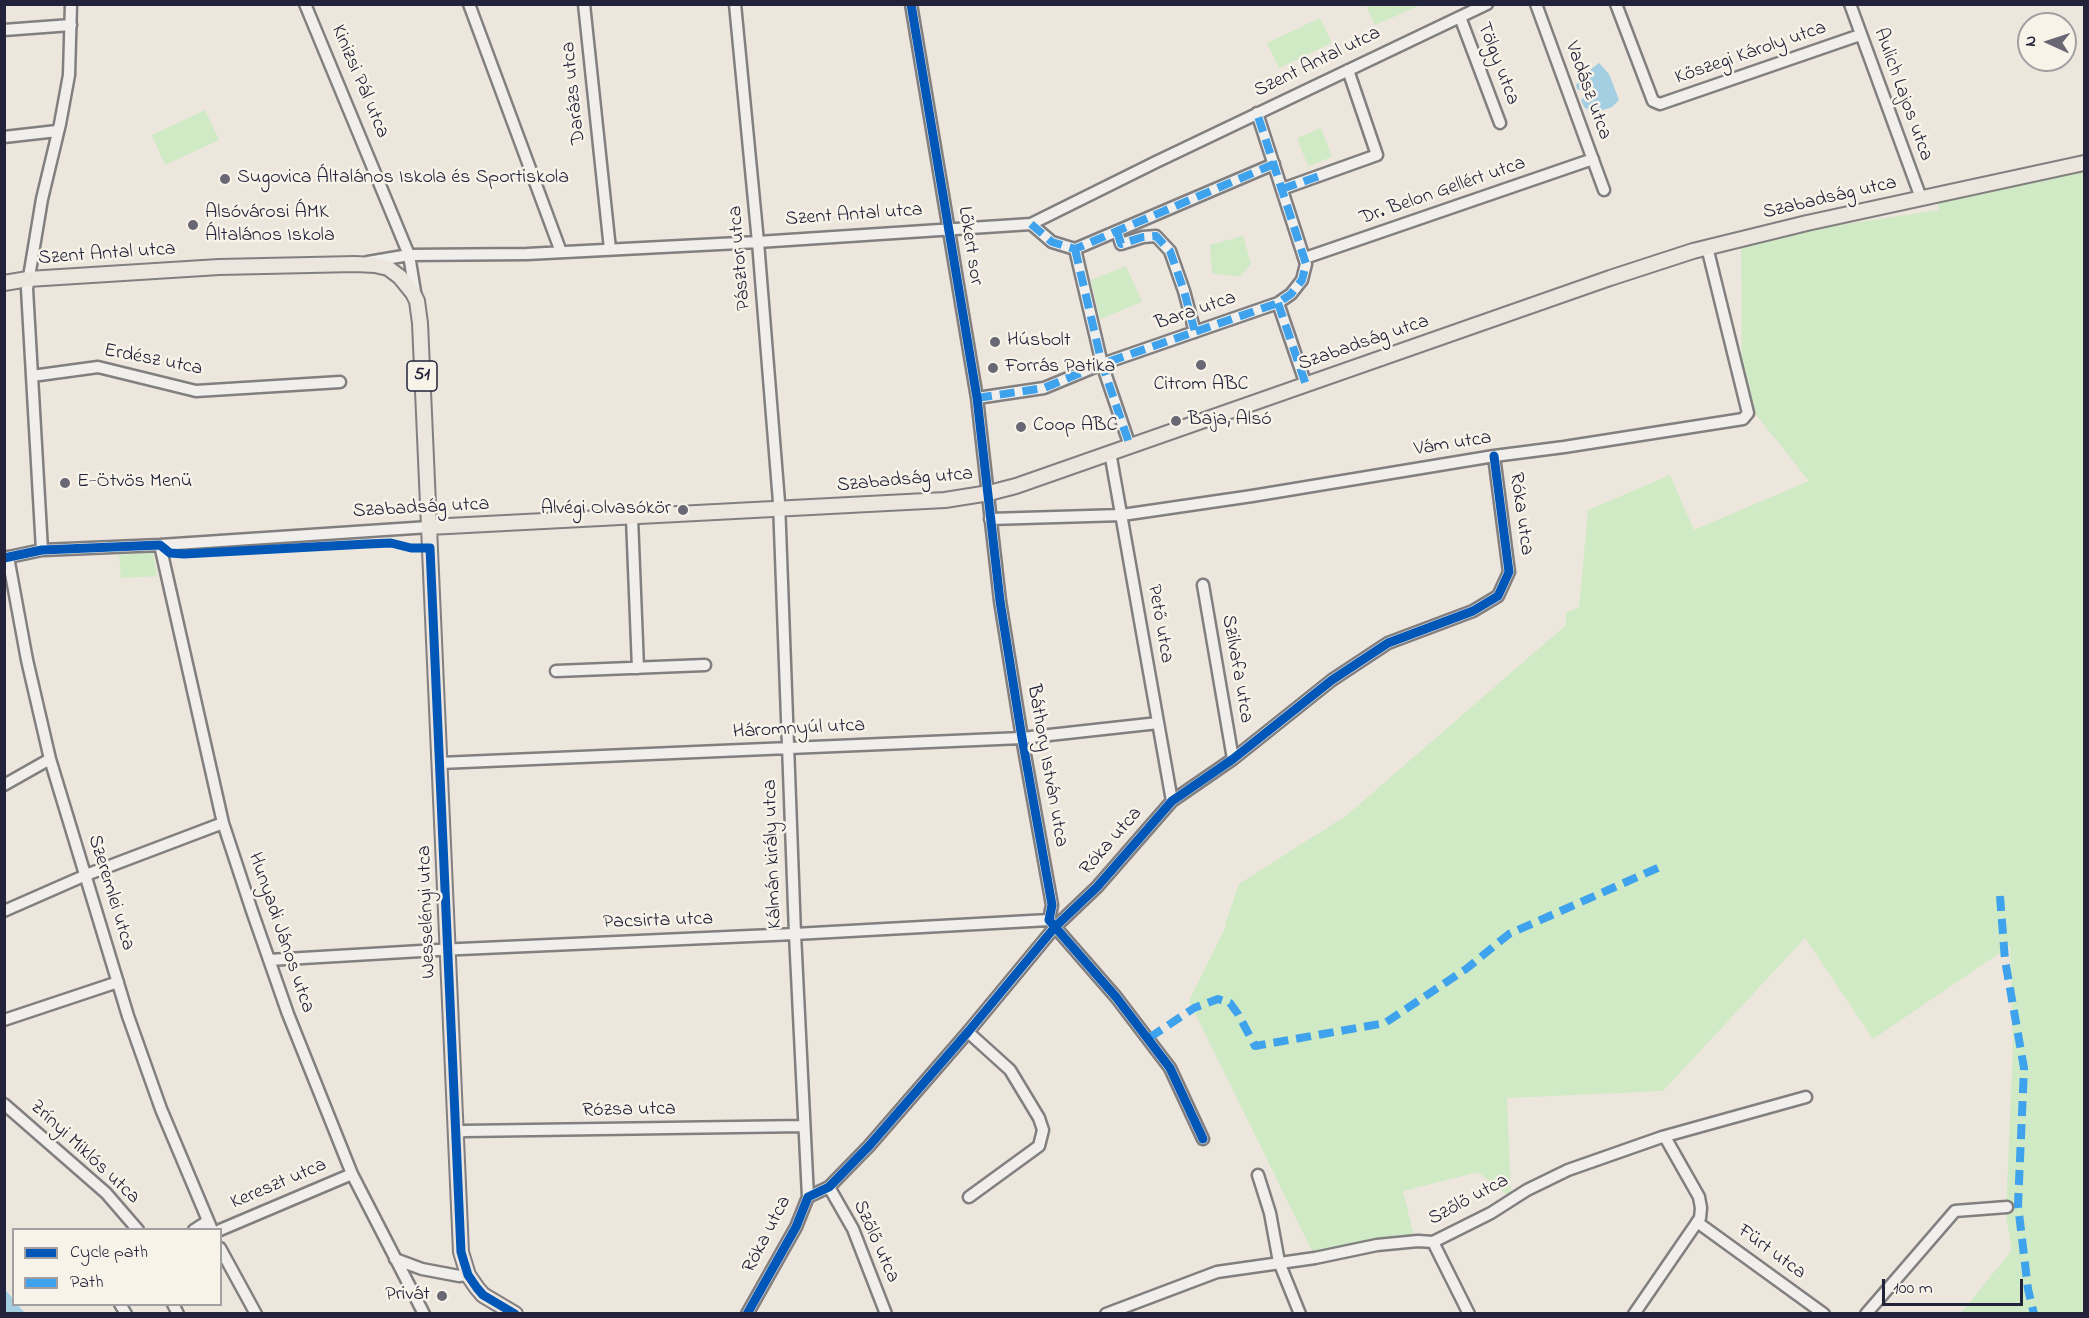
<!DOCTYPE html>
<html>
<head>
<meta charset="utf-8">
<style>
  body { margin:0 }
  #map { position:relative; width:2089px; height:1318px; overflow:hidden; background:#ede6dd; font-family:"Indie Flower",sans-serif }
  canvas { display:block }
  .frame { position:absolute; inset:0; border:6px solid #22223b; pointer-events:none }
  .legend { position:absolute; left:12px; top:1228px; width:210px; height:78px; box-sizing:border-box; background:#f7f3e8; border:2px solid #a29fa3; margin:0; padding:8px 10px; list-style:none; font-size:18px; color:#22223b }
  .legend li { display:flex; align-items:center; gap:12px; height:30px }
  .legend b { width:30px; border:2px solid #a29fa3 }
  .north { position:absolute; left:2017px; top:12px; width:60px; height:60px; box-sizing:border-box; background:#f7f3e8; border:2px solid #a29fa3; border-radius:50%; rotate:273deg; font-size:16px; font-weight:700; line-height:24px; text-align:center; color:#22223b }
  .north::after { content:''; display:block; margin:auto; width:21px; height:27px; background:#696774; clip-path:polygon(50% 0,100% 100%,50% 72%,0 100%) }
  .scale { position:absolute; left:1882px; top:1279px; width:141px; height:27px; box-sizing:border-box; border:3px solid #22223b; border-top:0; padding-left:8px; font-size:18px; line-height:21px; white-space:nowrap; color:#22223b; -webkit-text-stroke:4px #f7f3e8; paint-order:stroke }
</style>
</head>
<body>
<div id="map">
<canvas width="2089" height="1318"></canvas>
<div class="frame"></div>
<ul class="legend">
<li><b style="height:8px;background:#0057b8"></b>Cycle path</li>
<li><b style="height:8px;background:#3ea2ec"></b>Path</li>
</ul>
<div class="north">N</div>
<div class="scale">100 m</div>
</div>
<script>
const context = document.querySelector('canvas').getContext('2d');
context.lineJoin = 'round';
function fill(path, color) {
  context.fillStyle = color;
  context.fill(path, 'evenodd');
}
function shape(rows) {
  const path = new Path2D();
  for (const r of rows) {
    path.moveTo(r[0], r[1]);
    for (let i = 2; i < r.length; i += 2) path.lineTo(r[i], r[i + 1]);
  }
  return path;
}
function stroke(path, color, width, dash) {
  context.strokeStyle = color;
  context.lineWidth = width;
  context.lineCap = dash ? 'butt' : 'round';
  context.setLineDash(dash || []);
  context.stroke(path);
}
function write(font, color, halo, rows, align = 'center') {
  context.font = font + ' "Indie Flower",sans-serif';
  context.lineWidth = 5;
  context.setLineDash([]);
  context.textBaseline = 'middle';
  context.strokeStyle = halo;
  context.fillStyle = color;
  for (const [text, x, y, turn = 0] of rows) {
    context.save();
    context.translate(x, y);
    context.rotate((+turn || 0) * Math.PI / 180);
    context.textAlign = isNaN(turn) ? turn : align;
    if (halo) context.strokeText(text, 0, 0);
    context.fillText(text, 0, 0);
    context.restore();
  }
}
const green = shape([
  [1366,5,1421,5,1375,25],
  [1320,18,1332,43,1279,68,1267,43],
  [205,110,219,140,165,165,152,135],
  [1321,128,1332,157,1308,166,1297,138],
  [2084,168,2084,1313,1961,1313,2012,1250,2006,1215,2013,1046,2010,946,1873,1039,1805,938,1663,1091,1507,1098,1511,1198,1478,1172,1403,1191,1414,1236,1317,1261,1189,1001,1226,926,1225,925,1239,884,1347,815,1566,625,1566,612,1579,608,1588,510,1670,475,1694,530,1809,481,1742,397,1741,240,1939,210,1936,201],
  [1243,236,1251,264,1240,277,1212,273,1210,245],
  [1126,266,1142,302,1100,319,1091,280],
  [153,552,157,576,121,578,119,555]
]);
const water = shape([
  [1599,63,1609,74,1619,100,1612,107,1597,112,1590,111,1584,107,1581,100,1585,96,1584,92,1577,89,1576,85,1585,74],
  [4,1288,13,1299,14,1304,18,1305,25,1313,5,1313]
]);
const minor = shape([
  [305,4,409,255,416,298],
  [469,4,561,252],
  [584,4,610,249],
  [735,4,758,242,779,502,795,934,808,1197],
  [911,4,977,398,1000,601,1022,738,1052,905,1049,920,1116,997,1170,1068,1203,1139],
  [1536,4,1604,190],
  [1616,4,1653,101,1660,104,1860,35],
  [1850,4,1921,198],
  [1460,17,1500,123],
  [4,30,71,25],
  [4,137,57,131],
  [1282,189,1377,155,1348,70],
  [1031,224,1052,242,1075,249,1274,164],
  [1117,231,1121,244,1143,237,1156,236,1170,251,1184,291,1195,332],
  [1075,249,1102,364,1130,446],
  [1305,258,1593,159],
  [368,262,409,255,527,254,758,242,1031,224,1156,162,1487,4],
  [1278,303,1306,385],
  [32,376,98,367,196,391,340,382],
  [977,398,1044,388,1102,364,1278,303,1291,294,1302,280,1306,264,1257,113],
  [1110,452,1172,801],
  [632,518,638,668],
  [990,519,1122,515,1252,496,1494,456,1564,447,1743,419,1748,413,1707,247],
  [160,545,223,823,252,911,288,1014,352,1174,424,1314],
  [42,550,27,289,42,199,60,124,69,75,71,4],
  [8,557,27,660,50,759,128,1016,161,1109,212,1230],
  [4,558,42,550,160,545,429,527],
  [1203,585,1233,759],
  [556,671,705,665],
  [440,763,1022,738,1158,723],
  [4,785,50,759],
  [4,911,86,875,223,823],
  [269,960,438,950,795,934,1049,920],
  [4,1020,118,982],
  [968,1032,1010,1070,1039,1118,1043,1130,1039,1146,969,1197],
  [4,1104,106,1193,138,1230],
  [455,1133,464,1131,804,1126],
  [1258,1175,1270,1213,1279,1262,1300,1314],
  [829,1187,853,1229,886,1314],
  [1697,1222,1824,1314],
  [194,1230,208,1221],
  [220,1230,352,1174],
  [1433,1242,1469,1314],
  [220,1248,256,1314],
  [395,1259,422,1269,459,1276,468,1275],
  [120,1304,126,1314],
  [173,1304,178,1314],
  [747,1314,796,1227,808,1197,829,1187,869,1146,968,1032,1055,927,1097,887,1172,801,1233,759,1332,680,1388,643,1473,611,1498,596,1509,572,1494,456],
  [1106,1314,1217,1272,1315,1258,1377,1245,1418,1241,1433,1242,1491,1213,1527,1190,1568,1170,1662,1137,1806,1097],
  [1634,1314,1700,1218,1701,1208,1699,1197,1665,1137],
  [1866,1314,1955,1211,2007,1207]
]);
const major = shape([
  [4,283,28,279,219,267,355,264,375,265,388,268,400,277,413,293,417,301,420,323,461,1252,468,1275,477,1288,483,1295,515,1314],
  [429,527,945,500,989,493,1016,486,1610,278,1693,251,1807,223,2084,163]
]);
const quiet = shape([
  [1282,189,1322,175],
  [1031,224,1052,242,1075,249,1274,164],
  [1117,231,1121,244,1143,237,1156,236,1170,251,1184,291,1195,332],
  [1075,249,1102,364,1130,446],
  [1278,303,1306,385],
  [977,398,1044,388,1102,364,1278,303,1291,294,1302,280,1306,264,1257,113],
  [2000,896,2005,960,2024,1068,2018,1205,2028,1289,2034,1314],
  [1149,1038,1194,1008,1218,999,1230,1003,1238,1014,1255,1046,1385,1023,1466,969,1509,934,1662,866]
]);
const cycleway = shape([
  [911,4,977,398,1000,601,1022,738,1052,905,1049,920,1116,997,1170,1068,1203,1139],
  [4,558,42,550,160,545,170,553,184,554,367,544,391,543,411,548,430,548,461,1252,468,1275,477,1288,483,1295,515,1314],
  [747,1314,796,1227,808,1197,829,1187,869,1146,968,1032,1055,927,1097,887,1172,801,1233,759,1332,680,1388,643,1473,611,1498,596,1509,572,1494,456]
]);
const markers = [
  [225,179,6,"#696774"],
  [193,225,6,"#696774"],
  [995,342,6,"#696774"],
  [1201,365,6,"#696774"],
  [993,368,6,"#696774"],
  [1176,421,6,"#696774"],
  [1021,427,6,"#696774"],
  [65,483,6,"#696774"],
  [683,510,6,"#696774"],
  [442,1296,6,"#696774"]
];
const shields = [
  [422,376,30]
];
const shieldNames = [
  ["51",422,376]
];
const streetNames = [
  ["Kőszegi Károly utca",1751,54,-19],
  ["Szent Antal utca",1318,63,-26],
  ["Tölgy utca",1497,64,69],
  ["Kinizsi Pál utca",359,82,67],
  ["Vadász utca",1587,91,70],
  ["Darázs utca",575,93,-96],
  ["Aulich Lajos utca",1902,95,70],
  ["Dr. Belon Gellért utca",1443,192,-19],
  ["Szabadság utca",1830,199,-13],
  ["Szent Antal utca",854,216,-4],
  ["Lőkert sor",969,246,81],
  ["Szent Antal utca",107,255,-4],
  ["Pásztor utca",741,258,-95],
  ["Bara utca",1196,312,-19],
  ["Szabadság utca",1364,344,-19],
  ["Erdész utca",153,361,11],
  ["Vám utca",1453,445,-9],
  ["Szabadság utca",905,481,-5],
  ["Szabadság utca",421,509,-3],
  ["Róka utca",1520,514,82],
  ["Pető utca",1159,624,80],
  ["Szilvafa utca",1236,669,80],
  ["Háromnyúl utca",799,730,-3],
  ["Báthory István utca",1046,766,80],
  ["Róka utca",1112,842,-49],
  ["Kálmán király utca",774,854,-92],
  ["Szeremlei utca",110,893,73],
  ["Wesselényi utca",428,912,-92],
  ["Pacsirta utca",658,922,-2],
  ["Hunyadi János utca",280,933,71],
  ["Rózsa utca",629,1111,-1],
  ["Zrínyi Miklós utca",84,1153,43],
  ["Kereszt utca",279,1185,-23],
  ["Szőlő utca",1469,1201,-28],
  ["Róka utca",768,1235,-63],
  ["Szőlő utca",875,1242,66],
  ["Fürt utca",1771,1253,36]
];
const poiNames = [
  ["Sugovica Általános Iskola és Sportiskola",237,179],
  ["Alsóvárosi ÁMK",205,214],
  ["Általános Iskola",205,237],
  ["Húsbolt",1007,342],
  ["Forrás Patika",1005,368],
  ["Citrom ABC",1201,386,"center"],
  ["Baja, Alsó",1188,421],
  ["Coop ABC",1033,427],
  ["E-Ötvös Menü",77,483],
  ["Alvégi Olvasókör",671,510,"right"],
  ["Privát",430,1296,"right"]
];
fill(green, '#cfeac5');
fill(water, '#a4cee2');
stroke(minor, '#827f80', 15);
stroke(major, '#827f80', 18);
stroke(minor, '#f1efeb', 10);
stroke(major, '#ece6de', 14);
stroke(quiet, '#3ea2ec', 8, [15, 8]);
stroke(cycleway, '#0057b8', 9);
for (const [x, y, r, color] of markers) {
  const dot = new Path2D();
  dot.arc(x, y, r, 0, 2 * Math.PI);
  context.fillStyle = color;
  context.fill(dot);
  stroke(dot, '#f7f3e8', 2);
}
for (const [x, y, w] of shields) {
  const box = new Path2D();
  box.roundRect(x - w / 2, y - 15, w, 30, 4.5);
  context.fillStyle = '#f7f3e8';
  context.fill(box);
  stroke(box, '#22223b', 1.5);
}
write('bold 18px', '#22223b', null, shieldNames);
write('20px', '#22223b', '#f7f3e8', streetNames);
write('20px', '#22223b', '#f7f3e8', poiNames, 'left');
</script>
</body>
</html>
